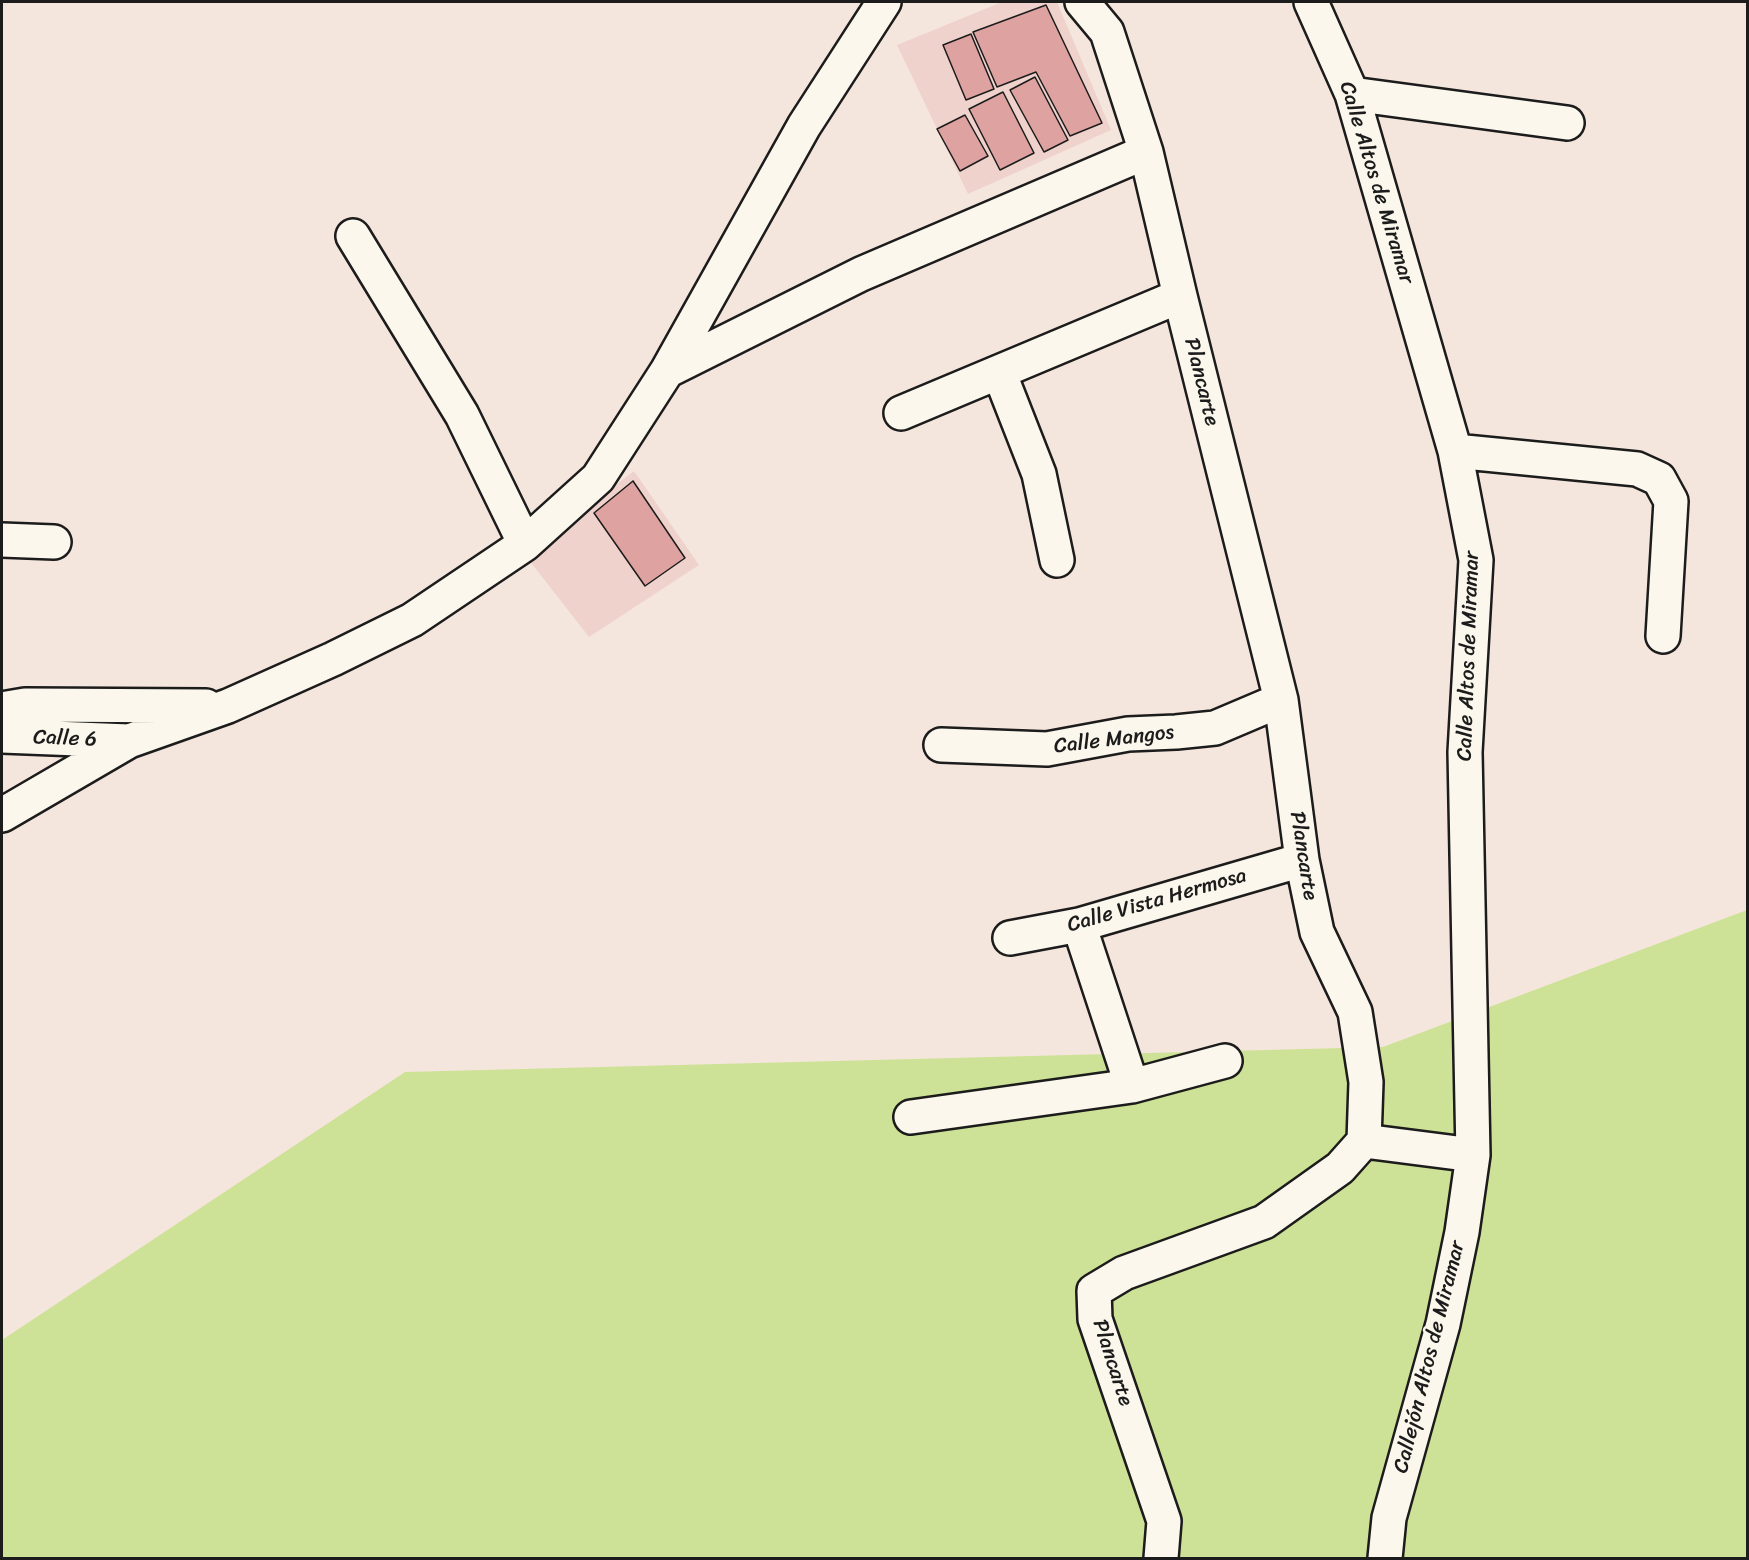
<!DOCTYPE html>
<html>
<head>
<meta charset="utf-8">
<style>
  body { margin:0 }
  #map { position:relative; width:1749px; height:1560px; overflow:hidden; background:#f5e6dd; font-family:Sriracha,sans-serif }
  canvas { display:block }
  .frame { position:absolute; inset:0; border:3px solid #1c1c1c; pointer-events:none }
</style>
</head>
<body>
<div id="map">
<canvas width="1749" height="1560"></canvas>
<div class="frame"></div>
</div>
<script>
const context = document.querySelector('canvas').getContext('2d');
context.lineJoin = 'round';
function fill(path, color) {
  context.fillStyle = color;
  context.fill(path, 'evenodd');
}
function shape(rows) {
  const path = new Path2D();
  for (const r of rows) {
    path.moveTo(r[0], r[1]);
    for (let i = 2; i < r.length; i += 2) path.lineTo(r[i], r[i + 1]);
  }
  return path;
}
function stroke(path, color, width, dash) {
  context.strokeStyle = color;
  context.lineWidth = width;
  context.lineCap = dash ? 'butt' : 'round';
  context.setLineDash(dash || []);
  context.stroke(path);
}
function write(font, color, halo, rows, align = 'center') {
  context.font = font + ' Sriracha,sans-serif';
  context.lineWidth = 5;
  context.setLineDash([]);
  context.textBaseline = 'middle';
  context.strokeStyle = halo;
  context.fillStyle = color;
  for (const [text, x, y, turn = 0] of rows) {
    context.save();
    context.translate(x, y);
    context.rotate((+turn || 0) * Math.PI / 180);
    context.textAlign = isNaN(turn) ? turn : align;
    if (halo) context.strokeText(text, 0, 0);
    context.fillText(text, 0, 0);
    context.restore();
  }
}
const built = shape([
  [1002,2,1057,2,1111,130,968,194,897,45],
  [634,471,699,565,589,637,525,555]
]);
const green = shape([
  [1747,910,1747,1558,2,1558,2,1340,405,1072,1383,1047]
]);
const building = shape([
  [1046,5,1102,123,1070,136,1036,72,997,87,973,32,1046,5],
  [971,34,994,89,966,100,943,45,971,34],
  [1035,77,1068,140,1044,152,1010,90,1035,77],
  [1003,92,1034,153,1000,170,969,109,1003,92],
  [965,115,988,156,960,171,937,129,965,115],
  [633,481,685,558,645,586,594,513,633,481]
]);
const minor = shape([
  [1082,2,1107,32,1146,152,1180,296,1281,700,1302,860,1317,932,1355,1012,1366,1082,1364,1141,1340,1168,1264,1222,1124,1273,1094,1291,1095,1319,1164,1521,1161,1558],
  [1311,2,1352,94,1455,451,1476,560,1465,752,1473,1155,1462,1232,1443,1324,1389,1518,1385,1558],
  [1352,94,1567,123],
  [353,236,462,415,525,544],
  [667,371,861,274,1146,152],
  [999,372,1039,474,1057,560],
  [901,413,1180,296],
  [1455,451,1637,469,1659,479,1671,501,1663,636],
  [2,540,54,542],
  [2,709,25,705,206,706],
  [2,736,129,741],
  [941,745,1047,749,1128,734,1176,732,1215,728,1281,700],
  [2,815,129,741,228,706,333,659,412,620,525,544,598,478,667,371,804,126,884,2],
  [1079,925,1132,1086],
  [1010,938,1079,925,1302,860],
  [911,1117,1132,1086,1225,1061],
  [1364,1141,1473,1155]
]);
const streetNames = [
  ["Calle Altos de Miramar",1376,183,73],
  ["Plancarte",1201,382,76],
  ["Calle Altos de Miramar",1469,656,-88],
  ["Calle 6",65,739,2],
  ["Calle Mangos",1114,740,-7],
  ["Plancarte",1303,856,81],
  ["Calle Vista Hermosa",1157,901,-16],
  ["Callejón Altos de Miramar",1430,1357,-76],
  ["Plancarte",1112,1363,72]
];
fill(built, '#eed2cb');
fill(green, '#cde296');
fill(building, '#dea3a0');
stroke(building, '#1c1c1c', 1.5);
stroke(minor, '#1c1c1c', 38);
stroke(minor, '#fbf7ec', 33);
write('21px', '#1c1c1c', '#fbf7ec', streetNames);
</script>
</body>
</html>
